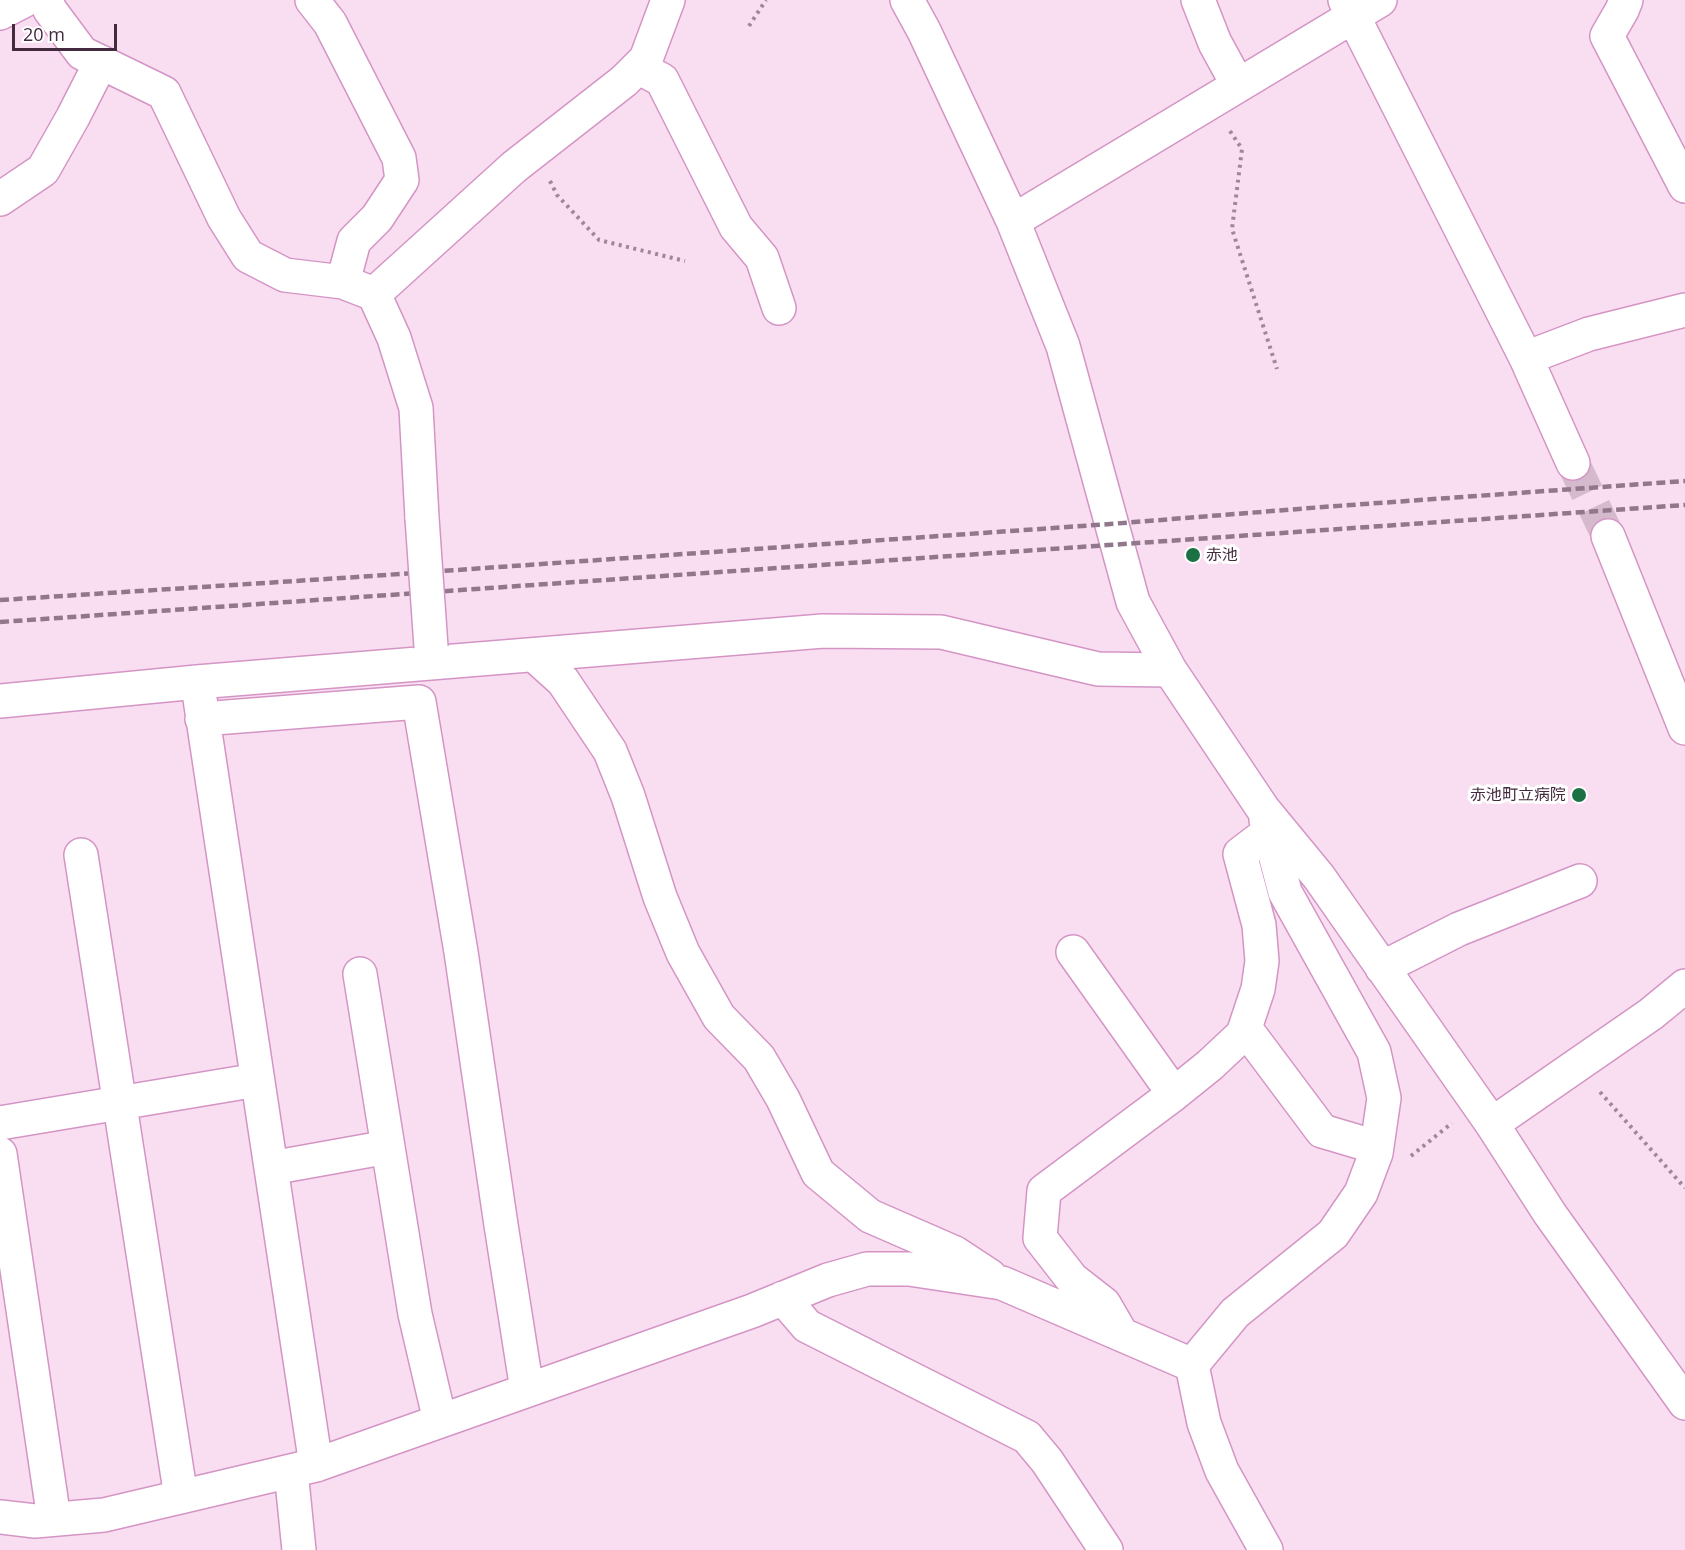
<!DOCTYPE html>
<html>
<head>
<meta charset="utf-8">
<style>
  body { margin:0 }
  #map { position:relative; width:1685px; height:1550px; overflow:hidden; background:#f9def2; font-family:"Open Sans",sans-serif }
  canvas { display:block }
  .scale { position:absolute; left:12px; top:24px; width:105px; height:27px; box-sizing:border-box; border:3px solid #432a3e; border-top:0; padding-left:8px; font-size:18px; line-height:21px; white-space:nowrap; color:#432a3e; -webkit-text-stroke:4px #fff; paint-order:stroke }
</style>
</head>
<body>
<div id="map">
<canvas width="1685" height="1550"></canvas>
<div class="scale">20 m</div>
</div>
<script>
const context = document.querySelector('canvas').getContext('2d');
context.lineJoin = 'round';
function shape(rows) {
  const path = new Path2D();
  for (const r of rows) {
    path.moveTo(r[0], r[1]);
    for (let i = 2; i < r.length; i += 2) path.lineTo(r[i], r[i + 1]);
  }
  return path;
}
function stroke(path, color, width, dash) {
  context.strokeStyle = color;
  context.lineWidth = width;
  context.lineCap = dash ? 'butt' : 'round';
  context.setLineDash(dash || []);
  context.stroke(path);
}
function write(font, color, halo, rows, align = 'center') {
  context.font = font + ' "Open Sans","Noto Sans JP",sans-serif';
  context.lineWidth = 6;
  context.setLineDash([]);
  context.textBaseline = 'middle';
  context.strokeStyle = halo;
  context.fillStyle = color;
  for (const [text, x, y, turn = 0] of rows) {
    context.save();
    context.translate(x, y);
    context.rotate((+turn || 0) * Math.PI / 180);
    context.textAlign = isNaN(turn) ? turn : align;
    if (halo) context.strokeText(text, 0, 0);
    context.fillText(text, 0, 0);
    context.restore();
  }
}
const minorTunnel = shape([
  [1573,463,1608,536]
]);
const path = shape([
  [749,26,766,0],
  [1230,131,1242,149,1232,229,1277,369],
  [550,181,557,195,599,240,685,261],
  [1600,1092,1685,1188],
  [1411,1156,1452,1123]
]);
const minor = shape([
  [46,0,50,10,82,53,164,93,224,218,248,256,285,275,343,282,374,294,394,338,416,408,422,518],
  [312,0,330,23,399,158,402,180,377,218,354,241,343,282],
  [907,0,924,31,1013,221,1063,346,1133,602,1170,670,1263,809,1319,877,1492,1124,1550,1214,1685,1403],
  [1198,0,1215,43,1238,85],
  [1345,0,1526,358,1573,463],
  [1626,0,1622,10,1607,36,1685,186],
  [0,13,25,0],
  [638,67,662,80,736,227,762,258,779,308],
  [0,199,43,170,73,117,101,62],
  [1013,221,1380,0],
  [374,294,514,167,624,81,646,59,668,0],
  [1526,358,1589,334,1685,310],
  [1608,536,1685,728],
  [534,655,563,681,610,751,628,796,660,897,683,953,719,1017,759,1058,783,1099,818,1173,870,1216,955,1253,990,1276],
  [200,699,316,1465],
  [0,701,197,682,823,631,941,632,1098,669,1170,670],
  [202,719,419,702,461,952,501,1225,527,1390],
  [81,855,181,1497],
  [1073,952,1174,1094],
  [1382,968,1459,929,1580,881],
  [360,974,415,1314,440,1421],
  [1245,1028,1322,1131,1376,1147],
  [0,1123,257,1080],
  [1492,1124,1651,1014,1685,986],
  [0,1154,54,1519],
  [271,1168,388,1147],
  [783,1298,807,1326,1027,1437,1047,1461,1106,1550],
  [1122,1335,1104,1304,1072,1279,1040,1238,1044,1191,1174,1094,1210,1065,1243,1034,1258,989,1262,961,1259,925,1240,854,1269,832],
  [1192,1365,1235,1313,1333,1234,1361,1193,1376,1153,1384,1098,1374,1052,1285,892,1266,820],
  [1192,1365,1204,1423,1222,1471,1266,1550],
  [291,1471,299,1550],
  [0,1517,35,1521,104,1515,316,1465,752,1311,828,1280,867,1269,909,1269,1002,1283,1192,1365]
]);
const rail = shape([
  [0,600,357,577,1110,524,1323,507,1685,481],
  [0,622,1685,505]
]);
const minorBridge = shape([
  [422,518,431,647]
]);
const markers = [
  [1193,555,8,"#1b7144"],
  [1579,795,8,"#1b7144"]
];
const poiNames = [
  ["赤池",1206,555],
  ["赤池町立病院",1566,795,"right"]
];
stroke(minorTunnel, '#d5bace', 33, [33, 16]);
stroke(minor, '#d495c5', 36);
stroke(path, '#a0869a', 4, [3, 4.5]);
stroke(minor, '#fff', 33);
stroke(rail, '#91778b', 4.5, [9, 4.5]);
stroke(minorBridge, '#d495c5', 36, []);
stroke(minorBridge, '#fff', 33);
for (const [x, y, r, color] of markers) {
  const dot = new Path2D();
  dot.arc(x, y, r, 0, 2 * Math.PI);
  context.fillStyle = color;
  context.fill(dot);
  stroke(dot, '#fff', 2);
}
write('16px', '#432a3e', '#fff', poiNames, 'left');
</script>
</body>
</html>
